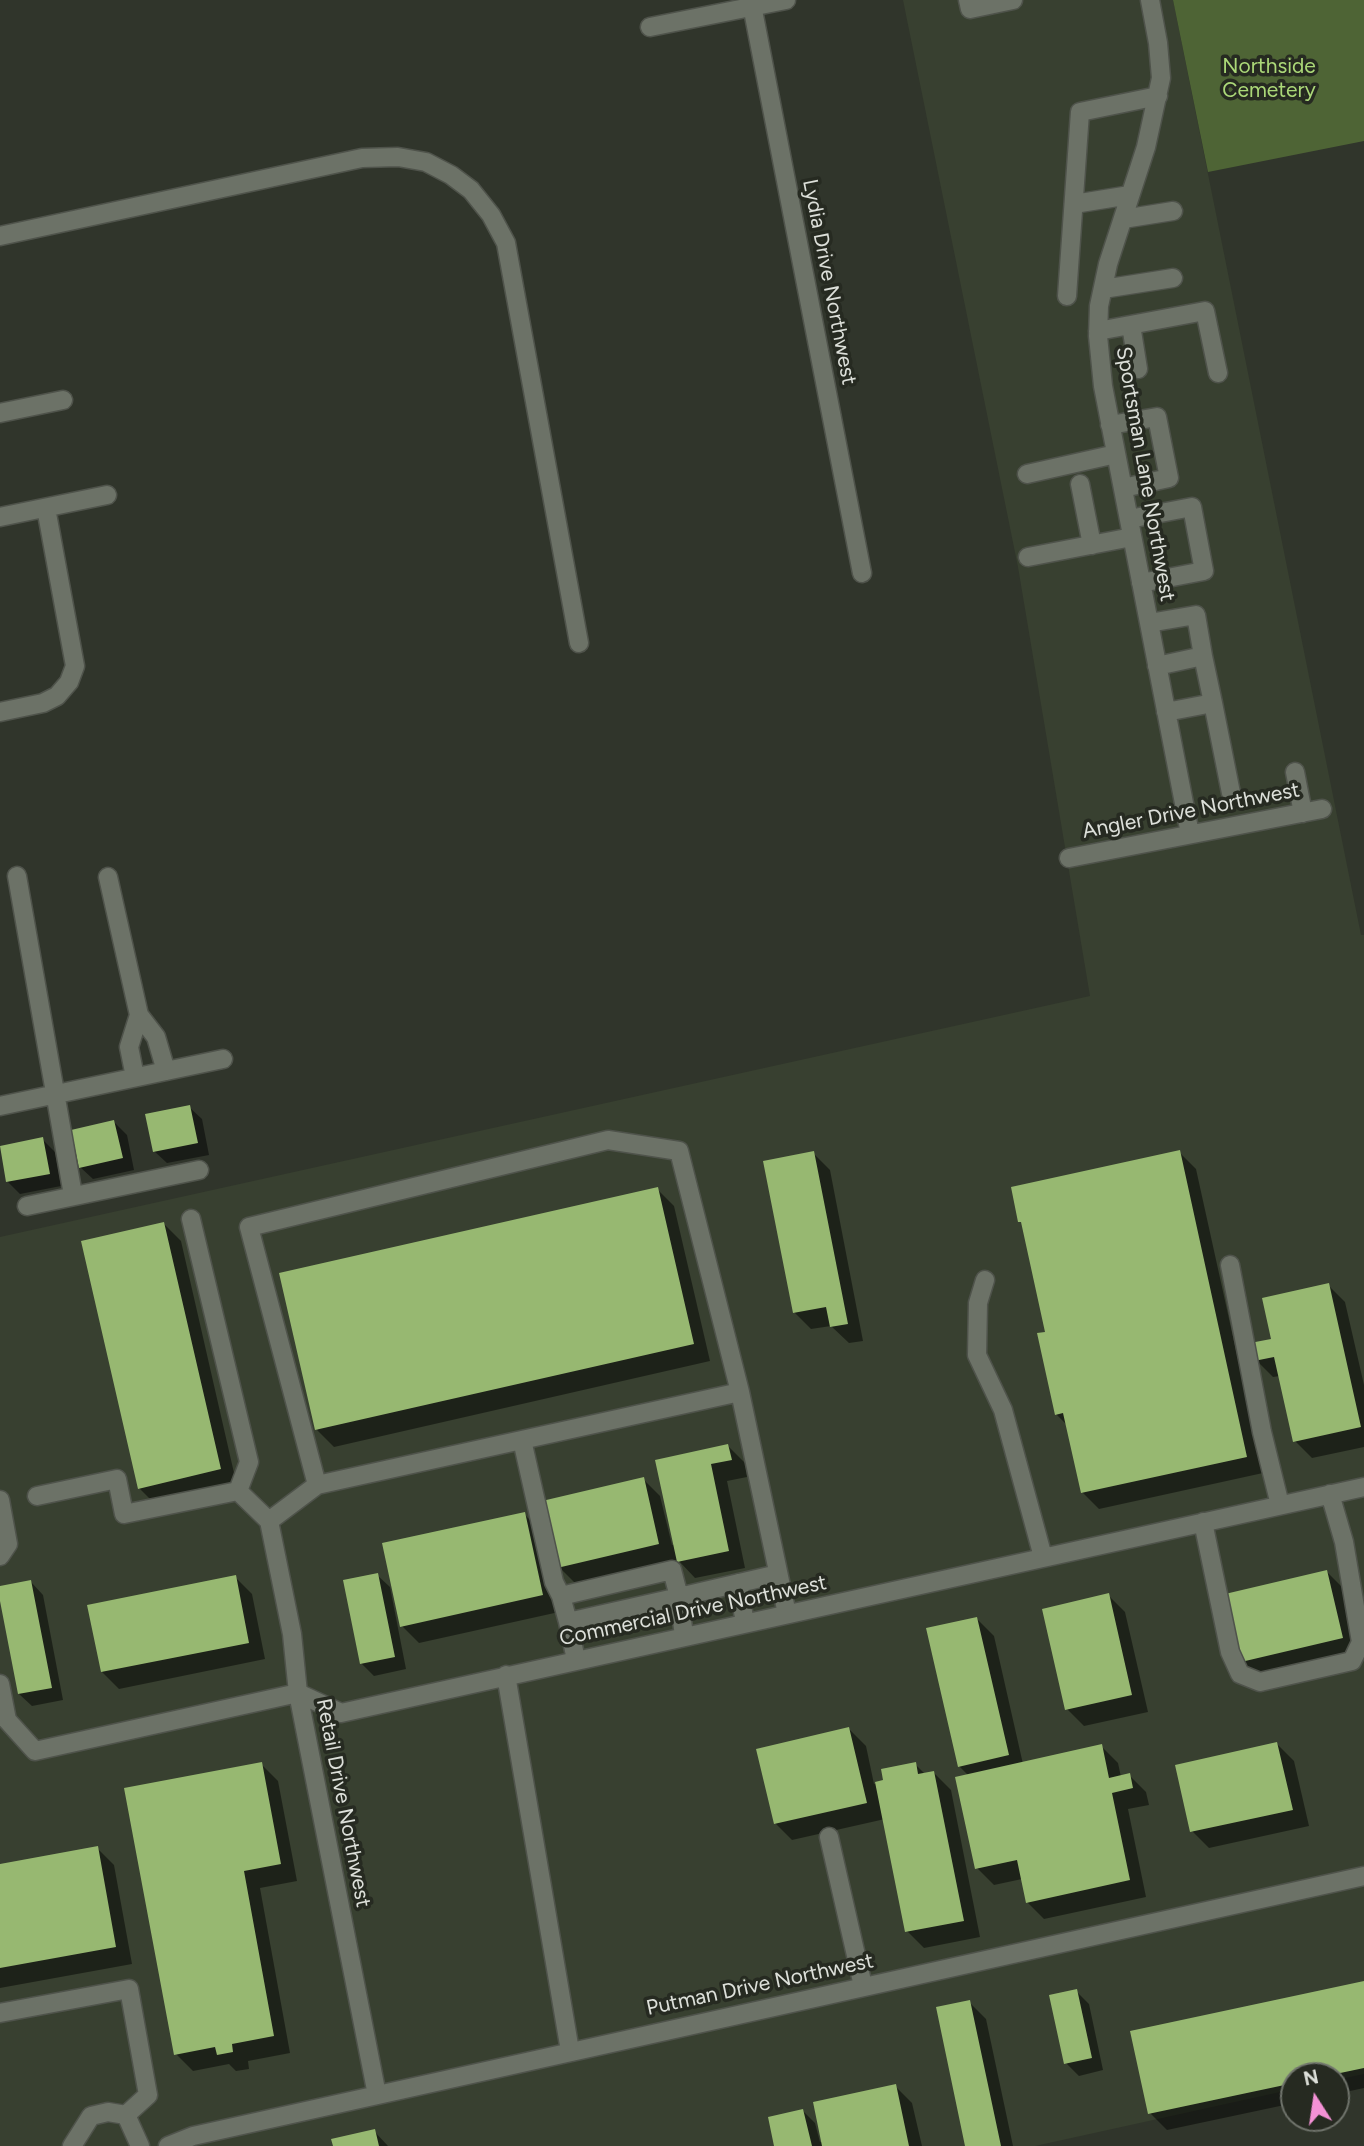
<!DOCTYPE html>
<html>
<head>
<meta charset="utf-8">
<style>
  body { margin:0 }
  #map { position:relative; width:1364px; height:2146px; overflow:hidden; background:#30352b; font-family:Figtree,sans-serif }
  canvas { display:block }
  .north { position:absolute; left:1280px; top:2062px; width:70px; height:70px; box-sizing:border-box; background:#262a21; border:2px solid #6f736b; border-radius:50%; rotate:348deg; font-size:19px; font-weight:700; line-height:28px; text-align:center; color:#dde0da }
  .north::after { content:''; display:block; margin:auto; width:24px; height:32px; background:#f391d5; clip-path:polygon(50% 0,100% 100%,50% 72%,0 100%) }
</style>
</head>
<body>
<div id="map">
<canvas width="1364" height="2146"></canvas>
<div class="north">N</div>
</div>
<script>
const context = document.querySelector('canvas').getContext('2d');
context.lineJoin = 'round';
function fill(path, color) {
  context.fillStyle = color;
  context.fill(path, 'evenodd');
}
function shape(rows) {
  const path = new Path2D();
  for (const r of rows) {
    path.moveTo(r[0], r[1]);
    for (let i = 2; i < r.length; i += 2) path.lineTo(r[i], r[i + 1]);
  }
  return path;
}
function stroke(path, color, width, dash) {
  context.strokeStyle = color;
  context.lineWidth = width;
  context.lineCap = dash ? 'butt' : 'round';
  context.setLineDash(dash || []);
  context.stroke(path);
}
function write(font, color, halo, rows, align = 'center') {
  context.font = font + ' Figtree,sans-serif';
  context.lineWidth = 7;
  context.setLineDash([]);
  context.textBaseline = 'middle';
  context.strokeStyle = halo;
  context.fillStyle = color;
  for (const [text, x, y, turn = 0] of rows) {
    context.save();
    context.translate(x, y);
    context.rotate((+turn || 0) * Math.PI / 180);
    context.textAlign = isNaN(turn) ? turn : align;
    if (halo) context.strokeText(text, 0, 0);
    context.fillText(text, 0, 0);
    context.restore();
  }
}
const built = shape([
  [903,0,1173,0,1361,935,1364,935,1364,2074,1336,2080,1336,2076,1294,2076,1294,2089,1035,2146,0,2146,0,1237,1090,996,1018,567]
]);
const green = shape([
  [1173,0,1364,0,1364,141,1208,172]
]);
const shadow = shape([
  [189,1107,202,1119,209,1155,167,1163,154,1151],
  [114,1122,127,1135,134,1170,93,1179,80,1167],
  [42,1139,55,1152,61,1186,20,1194,8,1182],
  [1179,1152,1196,1169,1263,1473,1099,1509,1082,1492,1067,1425,1056,1414,1047,1333,1024,1225,1020,1221],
  [813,1153,830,1170,863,1341,849,1343,831,1326,811,1329,794,1312],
  [657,1189,674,1206,710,1361,334,1447,317,1430],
  [164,1224,181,1241,237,1486,156,1505,139,1488],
  [1328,1285,1345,1302,1364,1385,1364,1447,1312,1458,1295,1441,1280,1376,1273,1377,1256,1360,1273,1340],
  [728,1446,745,1463,747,1477,727,1481,745,1568,695,1578,678,1560,576,1584,559,1567,643,1479,660,1496,672,1545,675,1544,657,1461],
  [524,1514,541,1531,559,1612,419,1643,402,1626],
  [1327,1572,1344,1589,1359,1655,1259,1678,1242,1661],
  [377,1575,390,1587,406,1669,374,1676,361,1663],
  [235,1577,252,1594,265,1659,119,1689,102,1672],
  [31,1582,43,1595,63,1700,32,1706,19,1694,0,1592,0,1588],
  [1108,1595,1125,1612,1148,1712,1084,1726,1067,1709],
  [977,1619,994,1636,1023,1764,1101,1746,1118,1763,1121,1777,1129,1775,1146,1792,1149,1805,1128,1809,1146,1897,1044,1919,1027,1902,1022,1879,994,1885,977,1868,969,1776,959,1766],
  [849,1729,866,1746,874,1784,885,1781,915,1764,925,1774,934,1773,951,1790,980,1937,924,1948,907,1931,885,1819,792,1840,775,1823],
  [1277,1744,1294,1761,1309,1826,1209,1848,1192,1831],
  [261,1764,278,1781,297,1881,260,1888,290,2053,248,2061,249,2069,236,2071,229,2064,193,2071,176,2054],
  [97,1848,114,1865,132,1964,0,1988,0,1866],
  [1364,1983,1364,2088,1336,2094,1336,2076,1294,2076,1294,2103,1167,2130,1150,2113],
  [1076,1991,1089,2004,1103,2070,1079,2076,1066,2063],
  [969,2002,986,2019,1013,2146,967,2146],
  [895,2086,912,2103,922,2146,776,2146,803,2111,815,2123,820,2142,823,2141],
  [374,2131,388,2146,335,2146]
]);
const building = shape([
  [190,1105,198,1143,153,1152,145,1114],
  [114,1120,123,1158,79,1168,71,1130],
  [43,1137,50,1174,6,1182,0,1146],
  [1180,1150,1247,1457,1081,1493,1063,1413,1055,1415,1037,1333,1045,1332,1021,1222,1018,1222,1011,1187],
  [814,1151,848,1324,830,1327,826,1307,793,1313,763,1161],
  [658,1187,694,1344,315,1430,279,1273],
  [164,1222,221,1469,138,1489,81,1241],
  [1329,1283,1361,1427,1293,1442,1274,1357,1254,1361,1250,1343,1271,1339,1262,1298],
  [728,1444,732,1460,711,1464,729,1551,677,1562,655,1460],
  [644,1477,659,1544,557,1568,542,1501],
  [525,1512,543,1595,400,1627,382,1543],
  [1327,1570,1343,1638,1241,1662,1225,1594],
  [378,1573,395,1657,360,1664,343,1580],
  [236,1575,249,1643,101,1672,87,1605],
  [31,1580,52,1688,18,1694,0,1601,0,1586],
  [1109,1593,1132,1695,1065,1710,1042,1609],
  [977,1617,1009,1755,958,1767,926,1628],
  [849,1727,867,1803,774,1824,756,1749],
  [1277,1742,1293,1810,1190,1832,1175,1765],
  [1102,1744,1109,1778,1130,1773,1133,1788,1112,1793,1130,1880,1026,1903,1017,1860,975,1869,955,1777],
  [262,1762,281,1864,244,1871,274,2036,232,2044,233,2052,217,2055,215,2047,174,2055,124,1788],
  [916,1762,918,1774,934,1771,964,1921,905,1932,875,1782,883,1780,881,1769],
  [98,1846,116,1947,0,1968,0,1864],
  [1364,1981,1364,2068,1326,2076,1294,2076,1294,2083,1148,2114,1130,2031],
  [1077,1989,1092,2058,1064,2064,1049,1995],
  [970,2000,1001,2146,965,2146,936,2007],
  [896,2084,909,2146,822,2146,813,2102],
  [803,2109,812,2146,774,2146,768,2117],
  [375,2129,379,2146,333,2146,331,2139]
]);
const minor = shape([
  [751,0,862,573],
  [968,0,970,9,1013,0],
  [1150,0,1158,43,1161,78,1146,147,1108,264,1099,306,1098,336,1103,386,1190,834],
  [650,27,786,0],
  [1074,204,1130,195],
  [1123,219,1173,211],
  [0,236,362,158,398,157,426,162,451,175,471,190,491,215,506,243,579,643],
  [1103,289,1173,278],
  [1067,296,1080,112,1158,96],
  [1131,325,1138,369],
  [1098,331,1205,311,1218,373],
  [0,413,63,400],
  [1110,425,1157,417,1169,478,1123,488],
  [1027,474,1116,454],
  [1080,484,1092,545],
  [0,517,107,495],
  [1129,519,1192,507,1204,571,1141,583],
  [1028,557,1132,537],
  [1149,623,1196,615,1203,656],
  [1157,666,1203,656,1213,703],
  [0,712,43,703,57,696,69,682,75,666,46,508],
  [1166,712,1213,703,1231,793],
  [1295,772,1303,813],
  [1069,858,1322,809],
  [17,876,73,1195],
  [108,877,139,1015,129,1047,135,1077],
  [139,1015,156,1037,166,1071],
  [0,1106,223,1059],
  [27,1206,199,1170],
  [191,1219,249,1462,238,1491],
  [1230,1265,1262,1432,1280,1505],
  [985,1280,978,1303,977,1355,1003,1410,1043,1557],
  [522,1440,554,1582,561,1596],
  [317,1485,249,1227,608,1140,679,1151,740,1392,787,1614],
  [37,1496,117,1479,124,1514,238,1491,269,1521],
  [0,1500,8,1544,0,1556],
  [269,1521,292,1634,298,1693,377,2095],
  [269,1521,317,1485,740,1392],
  [1203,1522,1230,1652,1240,1674,1260,1682,1352,1661,1361,1642,1344,1542,1330,1494],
  [738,1583,745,1623],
  [568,1622,576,1660],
  [684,1636,679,1597,672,1570,561,1596,568,1622,679,1597,778,1574],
  [506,1675,570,2051],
  [0,1684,7,1720,35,1751,298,1693,341,1713,1364,1487],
  [829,1837,863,1986],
  [0,2013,129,1989,148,2095,126,2115,140,2146],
  [72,2146,91,2116,108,2112,126,2115],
  [168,2146,193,2136,1364,1876]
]);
const parkNames = [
  ["Northside",1269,67],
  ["Cemetery",1269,91]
];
const streetNames = [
  ["Lydia Drive Northwest",829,282,79],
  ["Sportsman Lane Northwest",1145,474,80],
  ["Angler Drive Northwest",1191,811,-11],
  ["Commercial Drive Northwest",693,1611,-12],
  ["Retail Drive Northwest",343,1803,79],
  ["Putman Drive Northwest",760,1985,-12]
];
fill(built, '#384030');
fill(green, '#4e6435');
fill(shadow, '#0007');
fill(building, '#97b871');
stroke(minor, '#4f534b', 21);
stroke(minor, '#6c7267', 18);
write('21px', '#abd878', '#262a21', parkNames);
write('21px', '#dde0da', '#262a21', streetNames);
</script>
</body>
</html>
